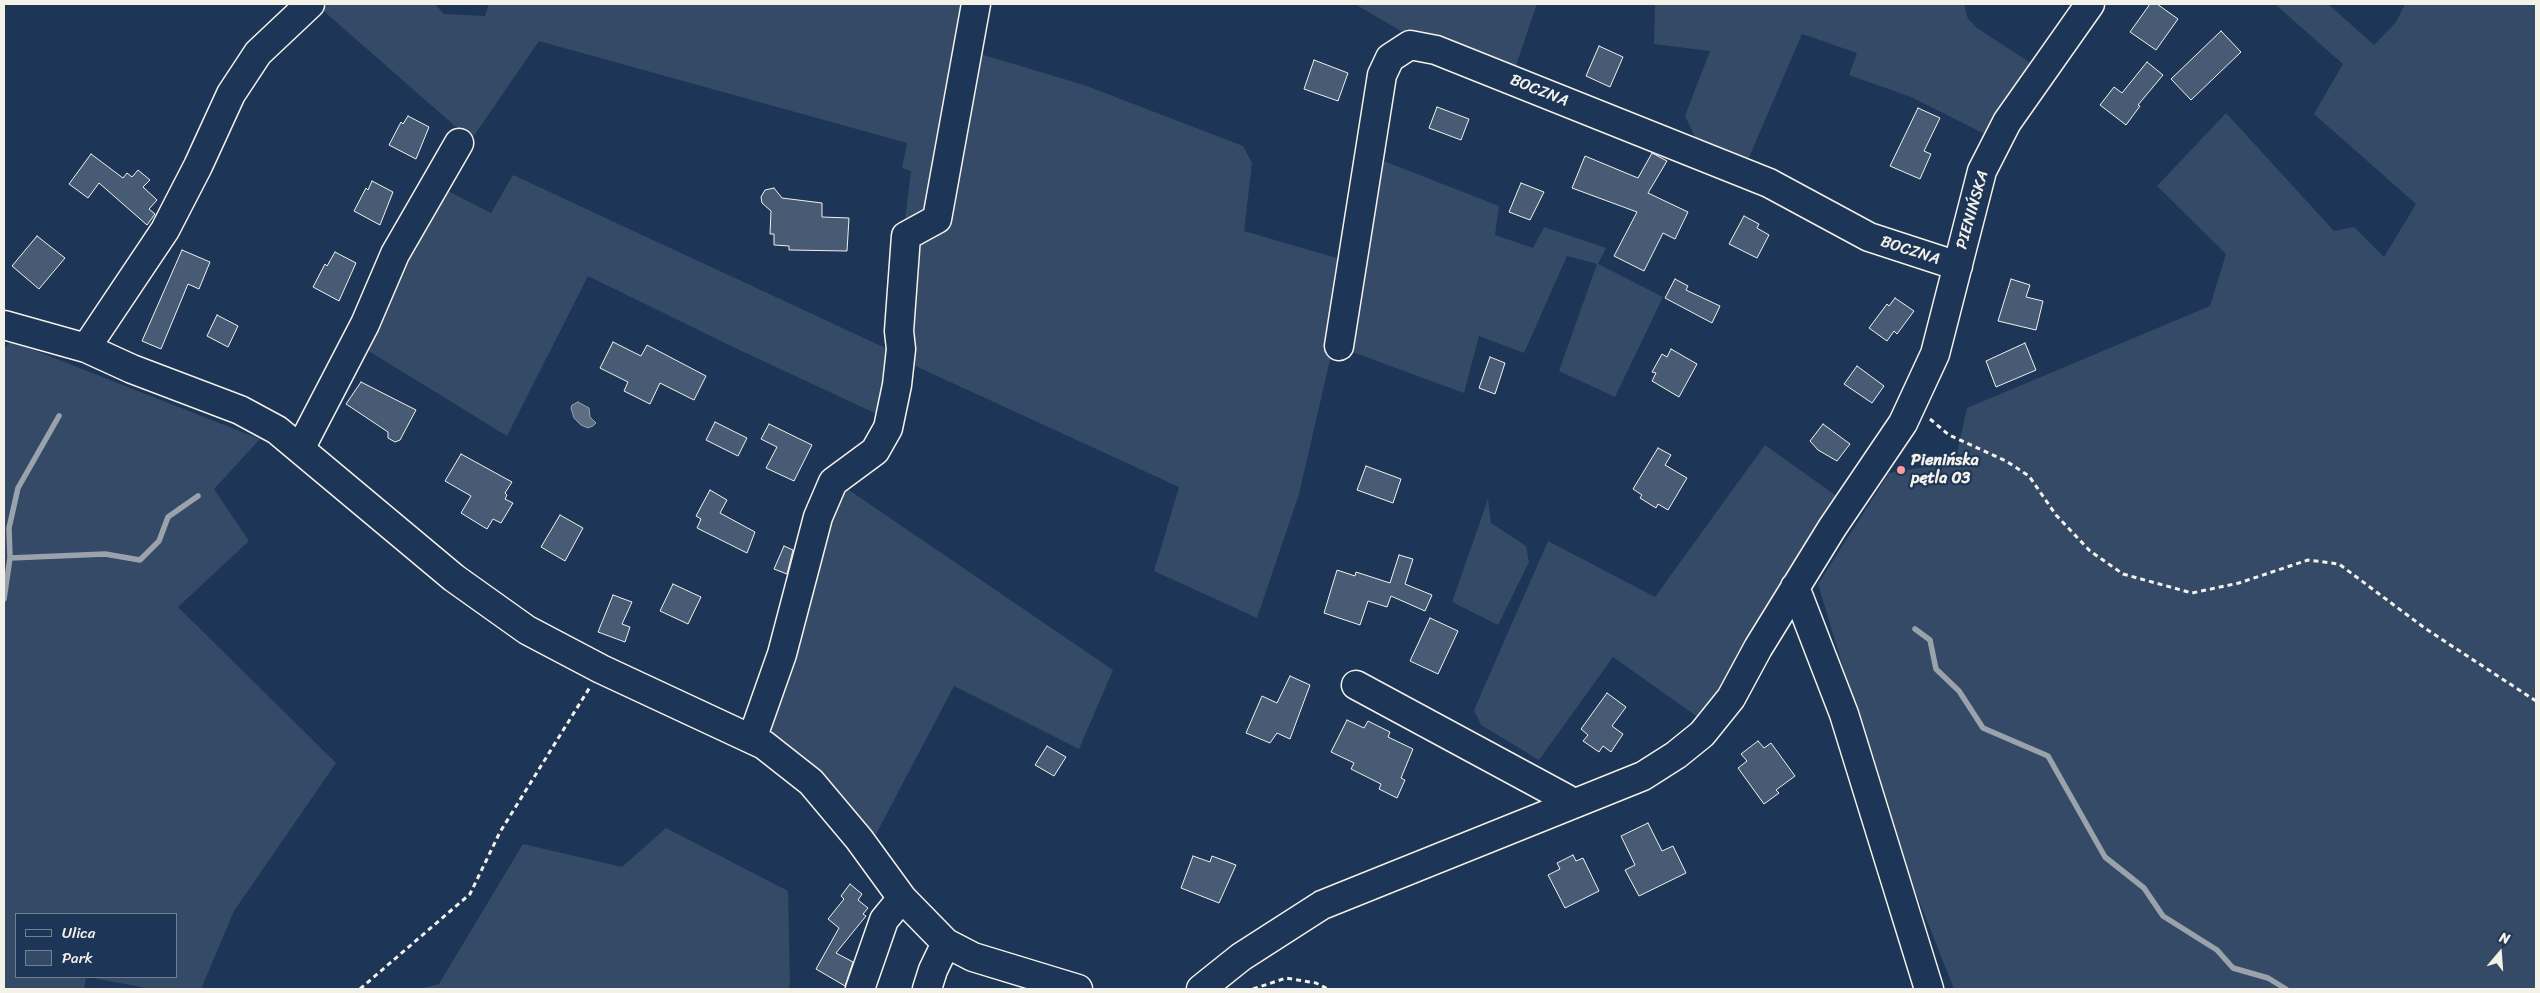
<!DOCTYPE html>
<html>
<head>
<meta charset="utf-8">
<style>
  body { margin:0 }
  #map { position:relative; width:2540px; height:993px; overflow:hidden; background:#1d3557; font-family:Sriracha,sans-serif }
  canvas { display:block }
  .frame { position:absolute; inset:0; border:5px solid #f4f1e8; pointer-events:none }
  .legend { position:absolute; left:15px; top:913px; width:162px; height:65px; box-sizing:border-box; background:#1d3557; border:1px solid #738091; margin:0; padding:6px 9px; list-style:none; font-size:15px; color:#f4f1e8 }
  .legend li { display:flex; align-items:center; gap:10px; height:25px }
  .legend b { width:25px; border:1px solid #738091 }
  .north { position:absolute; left:2475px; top:928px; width:50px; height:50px; -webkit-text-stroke:4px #1d3557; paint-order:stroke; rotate:18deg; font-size:14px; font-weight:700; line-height:20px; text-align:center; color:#f4f1e8 }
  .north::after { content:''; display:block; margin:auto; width:18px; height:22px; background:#f4f1e8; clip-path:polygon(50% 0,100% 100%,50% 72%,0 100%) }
</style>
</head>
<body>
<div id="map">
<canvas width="2540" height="993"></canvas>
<div class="frame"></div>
<ul class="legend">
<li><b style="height:6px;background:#1d3557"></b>Ulica</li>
<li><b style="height:14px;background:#354a67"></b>Park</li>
</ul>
<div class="north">N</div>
</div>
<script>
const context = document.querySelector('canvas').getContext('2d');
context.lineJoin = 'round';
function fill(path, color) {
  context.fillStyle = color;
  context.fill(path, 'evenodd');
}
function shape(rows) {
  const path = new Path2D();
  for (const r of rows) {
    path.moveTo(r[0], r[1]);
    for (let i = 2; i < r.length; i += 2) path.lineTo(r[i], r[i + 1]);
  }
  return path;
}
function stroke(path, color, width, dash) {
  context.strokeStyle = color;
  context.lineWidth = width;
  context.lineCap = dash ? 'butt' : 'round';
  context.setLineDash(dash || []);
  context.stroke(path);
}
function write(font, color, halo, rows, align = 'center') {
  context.font = font + ' Sriracha,sans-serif';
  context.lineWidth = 4.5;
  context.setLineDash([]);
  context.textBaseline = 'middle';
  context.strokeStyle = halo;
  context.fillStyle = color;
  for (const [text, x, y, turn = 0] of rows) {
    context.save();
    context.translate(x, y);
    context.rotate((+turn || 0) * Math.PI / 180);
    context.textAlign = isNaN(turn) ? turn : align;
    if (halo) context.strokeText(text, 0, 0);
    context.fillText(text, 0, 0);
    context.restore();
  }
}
const green = shape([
  [321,4,435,4,444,14,485,16,489,4,966,4,929,214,905,220,911,171,902,168,907,143,539,41,471,140,318,6],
  [1355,4,1537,4,1514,71,1399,30],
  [1652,4,1964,4,1968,19,1977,28,2032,64,1987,135,1911,97,1849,75,1857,53,1802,34,1747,162,1708,150,1696,139,1685,116,1710,51,1654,44,1655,5],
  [2280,4,2328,4,2374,45,2396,22,2405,4,2536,4,2536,989,1954,989,1894,838,1818,584,1889,473,1955,462,1967,408,2210,306,2226,254,2157,186,2226,113,2334,231,2354,227,2384,257,2416,204,2314,114,2343,64,2277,6],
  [977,53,1084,85,1243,146,1252,163,1244,231,1347,261,1333,347,1299,494,1257,618,1154,571,1179,487,911,364,915,246,952,217,956,169],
  [1376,158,1499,206,1495,235,1533,248,1544,227,1606,248,1598,264,1663,297,1615,397,1559,371,1597,264,1567,256,1524,353,1479,336,1464,393,1347,350],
  [513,175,894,352,881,416,733,347,588,276,507,436,367,350,401,259,442,188,491,213],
  [11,341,260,439,214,489,249,541,178,607,336,763,234,911,201,989,151,989,88,977,176,977,176,914,16,914,16,977,86,977,84,989,4,989,4,348],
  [1765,445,1835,495,1840,502,1702,720,1613,657,1539,760,1481,725,1474,710,1548,541,1655,597],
  [843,486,1113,670,1079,749,954,686,874,838,764,732,814,550],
  [1488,499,1491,523,1526,546,1529,562,1498,625,1452,602],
  [666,828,788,891,790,984,788,989,420,989,439,984,523,844,622,867]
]);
const water = shape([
  [578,402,589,408,590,417,596,423,593,426,588,428,581,425,574,418,571,408,572,405,578,402]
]);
const stream = shape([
  [10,558,105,554,140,560,159,541,168,517,198,496],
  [4,599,10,558,9,528,18,488,59,416],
  [1915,629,1930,640,1936,669,1959,691,1983,728,2048,756,2105,857,2144,888,2163,916,2217,950,2233,968,2268,978,2286,989]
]);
const building = shape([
  [2150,4,2157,4,2178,19,2156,50,2130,32,2150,4],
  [2221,31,2241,52,2191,100,2171,79,2221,31],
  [1599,46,1623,57,1610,87,1586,76,1599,46],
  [1314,60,1348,73,1338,101,1304,89,1314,60],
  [2147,62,2163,75,2138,105,2140,106,2126,125,2100,105,2114,87,2122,93,2147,62],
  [1437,107,1469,119,1461,140,1429,128,1437,107],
  [1918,108,1940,118,1924,151,1931,154,1920,179,1890,166,1918,108],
  [408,116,429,127,416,159,389,145,401,122,403,124,408,116],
  [1652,153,1667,161,1648,193,1688,212,1675,239,1663,233,1644,271,1614,256,1637,212,1572,188,1585,156,1638,178,1652,153],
  [91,154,123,178,127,173,132,177,138,170,150,180,143,187,157,200,149,209,155,214,147,225,99,183,88,198,69,184,91,154],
  [372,181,393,192,380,225,354,211,366,188,368,190,372,181],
  [1521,183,1544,192,1530,220,1509,212,1521,183],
  [774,188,782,198,822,203,822,217,849,218,847,251,789,250,789,246,774,245,774,234,770,234,771,211,762,203,761,197,765,190,774,188],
  [1744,216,1759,224,1757,228,1769,235,1757,258,1729,244,1744,216],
  [37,236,65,258,39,289,12,266,37,236],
  [182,250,210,262,199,289,188,284,161,349,142,341,182,250],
  [335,252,356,263,339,301,313,287,325,264,327,266,335,252],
  [1675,279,1688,286,1686,290,1720,306,1712,323,1665,298,1675,279],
  [2011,279,2030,285,2026,297,2043,301,2036,330,1998,321,2011,279],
  [1895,298,1914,311,1897,334,1894,331,1887,341,1869,328,1887,304,1889,306,1895,298],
  [217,315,238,326,228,347,207,336,217,315],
  [613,342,641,356,647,345,706,376,694,400,660,383,650,404,624,391,628,382,600,368,613,342],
  [2025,343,2036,370,1996,387,1986,361,2025,343],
  [1671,349,1697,364,1679,397,1652,381,1656,373,1652,372,1662,354,1667,357,1671,349],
  [1490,357,1505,363,1495,394,1479,388,1490,357],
  [1857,366,1884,386,1872,403,1844,384,1857,366],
  [361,382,416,410,400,440,395,442,388,438,388,432,346,404,361,382],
  [715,422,747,438,738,456,706,440,715,422],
  [769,424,812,445,794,481,766,468,777,447,761,439,769,424],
  [1823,424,1850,444,1837,461,1818,450,1810,441,1823,424],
  [1658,448,1671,455,1665,465,1687,478,1668,510,1658,504,1656,508,1640,498,1642,495,1633,489,1658,448],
  [461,454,512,482,505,493,507,495,505,499,513,503,501,523,493,519,487,529,461,513,471,496,445,481,461,454],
  [1366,466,1401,479,1393,503,1357,490,1366,466],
  [710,490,727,500,720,513,755,532,747,553,697,528,701,519,696,516,710,490],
  [560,515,583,528,565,561,541,547,560,515],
  [784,546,793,550,787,574,774,569,784,546],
  [1399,555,1413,559,1405,584,1432,595,1425,611,1391,596,1387,607,1368,601,1360,625,1324,613,1337,570,1355,576,1356,572,1390,583,1399,555],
  [673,584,701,597,688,624,660,611,673,584],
  [613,595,632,602,622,624,630,627,625,642,598,632,613,595],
  [1430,618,1458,631,1438,674,1410,661,1430,618],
  [1290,676,1310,685,1290,739,1277,733,1270,743,1246,733,1262,696,1277,703,1290,676],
  [1607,693,1626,707,1612,726,1623,734,1611,752,1603,746,1599,752,1583,741,1588,735,1581,729,1607,693],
  [1347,720,1364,728,1368,721,1390,732,1388,737,1413,749,1401,778,1405,780,1397,798,1379,789,1381,784,1351,769,1354,763,1331,752,1347,720],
  [1758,741,1764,748,1771,743,1795,776,1776,790,1779,793,1764,804,1738,768,1747,761,1741,754,1758,741],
  [1047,746,1066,757,1054,776,1035,765,1047,746],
  [1648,823,1662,851,1673,846,1686,873,1639,896,1625,870,1635,865,1621,836,1648,823],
  [1573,855,1576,861,1583,858,1599,891,1565,908,1548,875,1560,869,1557,863,1573,855],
  [1193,856,1210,862,1212,856,1236,865,1219,903,1181,888,1193,856],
  [850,884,862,894,858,900,868,908,863,914,866,916,836,953,853,962,845,986,816,969,839,928,828,919,844,899,841,896,850,884]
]);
const path = shape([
  [1930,419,1949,435,2006,461,2029,476,2056,515,2090,551,2123,574,2192,593,2239,583,2308,560,2339,564,2426,629,2536,701],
  [360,989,470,894,500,832,590,687],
  [1253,989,1286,978,1316,983,1328,989]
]);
const minor = shape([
  [4,325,86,348,132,369,240,410,277,430,454,578,527,630,601,669,764,745,811,782,859,839,902,898,946,943,973,957,1078,989],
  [1339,346,1382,75,1390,58,1410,45,1436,50,1769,183,1869,237,1958,266],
  [86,348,165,230,198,166,231,94,258,53,310,4],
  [300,449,365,324,395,254,459,143],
  [1795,587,1844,714,1929,989],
  [1356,685,1567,799,1571,805],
  [752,739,782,654,818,517,833,482,875,451,888,428,897,385,901,349,899,331,906,236,937,219,976,4],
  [860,989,884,920,902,898],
  [927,989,933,970,946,943],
  [1201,989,1241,957,1322,905,1643,776,1676,755,1702,734,1731,698,1758,648,1832,528,1903,423,1935,354,1982,171,2007,122,2090,4]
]);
const markers = [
  [1901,470,5,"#ff9aa2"]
];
const streetNames = [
  ["BOCZNA",1539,91,22],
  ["PIENIŃSKA",1973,210,-74],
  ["BOCZNA",1910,251,18]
];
const poiNames = [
  ["Pienińska",1911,461],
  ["pętla 03",1911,479]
];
fill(green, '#354a67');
fill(water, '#5e6d82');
stroke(water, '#9aa2ab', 1);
stroke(stream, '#9aa2ab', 5.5);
fill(building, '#485b74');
stroke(building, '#f4f1e8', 1);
stroke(minor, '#f4f1e8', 31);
stroke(path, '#f4f1e8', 3, [5, 4]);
stroke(minor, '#1d3557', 28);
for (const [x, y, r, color] of markers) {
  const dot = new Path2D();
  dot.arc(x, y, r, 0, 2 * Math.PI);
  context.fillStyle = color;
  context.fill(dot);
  stroke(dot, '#1d3557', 2);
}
write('16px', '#f4f1e8', '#1d3557', streetNames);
write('bold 16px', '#f4f1e8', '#1d3557', poiNames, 'left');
</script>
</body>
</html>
